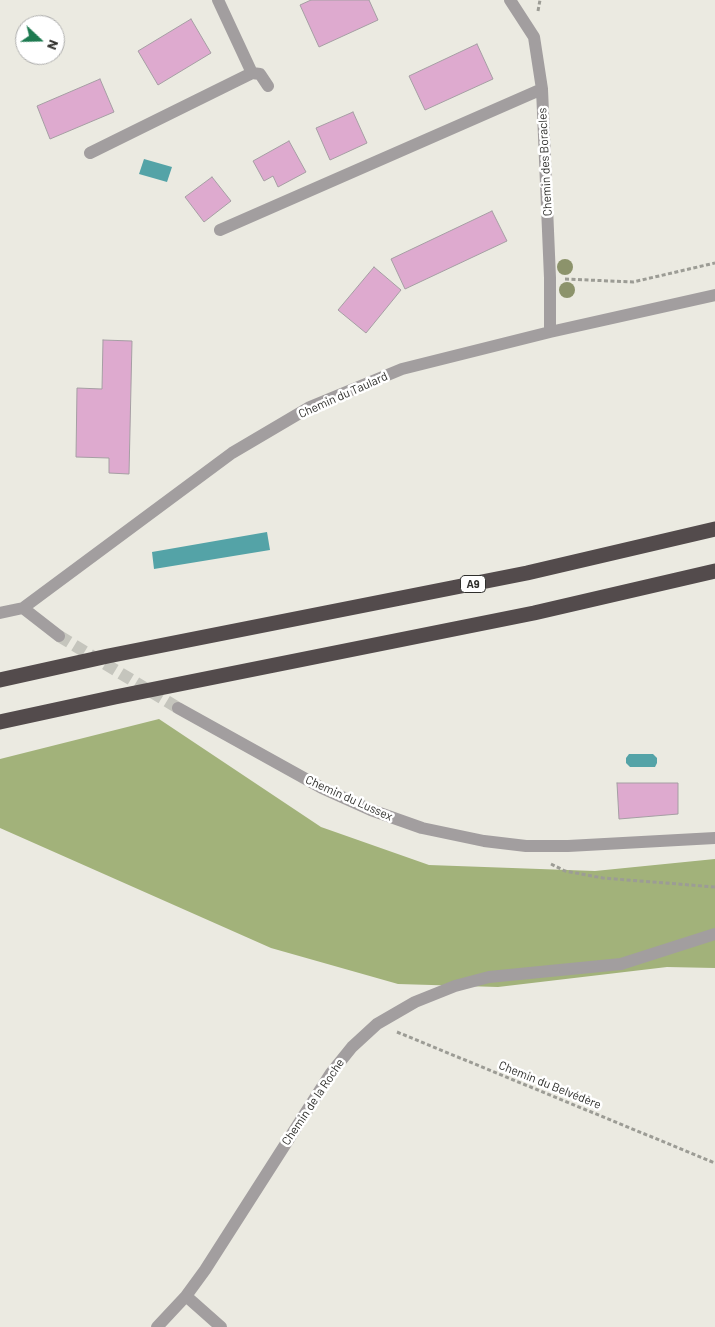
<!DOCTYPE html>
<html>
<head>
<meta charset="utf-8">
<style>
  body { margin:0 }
  #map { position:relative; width:715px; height:1327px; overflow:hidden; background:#ebeae1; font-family:Barlow,sans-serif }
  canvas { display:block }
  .north { position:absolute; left:15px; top:15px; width:50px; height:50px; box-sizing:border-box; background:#fff; border:1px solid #acacab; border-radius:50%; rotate:111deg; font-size:14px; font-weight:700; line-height:20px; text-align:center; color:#2f2f2c }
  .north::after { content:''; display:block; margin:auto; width:18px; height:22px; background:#1d7a50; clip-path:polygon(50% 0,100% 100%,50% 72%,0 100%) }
</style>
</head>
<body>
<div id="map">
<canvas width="715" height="1327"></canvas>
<div class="north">N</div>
</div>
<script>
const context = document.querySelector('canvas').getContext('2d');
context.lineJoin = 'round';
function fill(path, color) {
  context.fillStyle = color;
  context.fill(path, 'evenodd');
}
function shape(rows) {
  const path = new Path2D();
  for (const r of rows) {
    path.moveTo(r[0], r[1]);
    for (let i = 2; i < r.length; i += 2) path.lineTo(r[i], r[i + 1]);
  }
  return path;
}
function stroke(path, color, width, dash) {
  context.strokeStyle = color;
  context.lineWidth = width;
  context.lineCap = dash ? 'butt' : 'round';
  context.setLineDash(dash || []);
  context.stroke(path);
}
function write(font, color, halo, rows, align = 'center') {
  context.font = font + ' Barlow,sans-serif';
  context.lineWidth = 5;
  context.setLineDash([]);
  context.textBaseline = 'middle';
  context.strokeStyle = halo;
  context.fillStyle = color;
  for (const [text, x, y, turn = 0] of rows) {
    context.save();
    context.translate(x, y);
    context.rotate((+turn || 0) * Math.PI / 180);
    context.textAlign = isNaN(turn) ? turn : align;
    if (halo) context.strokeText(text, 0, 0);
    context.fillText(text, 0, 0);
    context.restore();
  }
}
const forest = shape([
  [159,719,321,827,429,865,595,871,715,859,715,968,667,967,498,987,398,984,271,948,0,828,0,759]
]);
const water = shape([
  [144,159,172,167,167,182,139,174],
  [267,532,270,550,154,569,152,552],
  [629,754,653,754,657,758,657,763,655,767,630,767,626,763,626,758]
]);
const building = shape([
  [311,0,369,0,378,20,319,47,300,5,311,0],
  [191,19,211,53,158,85,138,51,191,19],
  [477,44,493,79,425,110,409,76,477,44],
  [100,79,114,112,50,139,37,106,100,79],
  [353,112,367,143,330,160,316,128,353,112],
  [289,141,306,172,278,187,273,176,264,181,253,161,289,141],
  [212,177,231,201,204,222,185,197,212,177],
  [492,211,507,241,405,289,391,259,492,211],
  [374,267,401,290,366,333,338,310,374,267],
  [103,340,132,341,129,474,109,473,109,458,76,457,77,388,102,389,103,340],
  [617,783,678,783,678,814,619,819,617,783]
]);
const minorTunnel = shape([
  [59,636,178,708]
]);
const path = shape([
  [538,11,540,0],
  [565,279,633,282,715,263],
  [551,864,565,871,603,878,715,887],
  [397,1032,715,1163]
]);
const minor = shape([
  [510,0,534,37,542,89,550,278,550,332],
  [252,73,260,74,268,86],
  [90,153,252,73,218,0],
  [220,230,542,89],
  [23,608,59,636],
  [0,613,23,608,232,453,310,407,402,369,550,332,715,295],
  [178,708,322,788,371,810,422,828,484,841,526,846,568,846,715,838],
  [186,1296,221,1327],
  [157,1327,186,1296,205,1270,331,1073,352,1047,377,1024,415,1002,455,986,489,977,621,964,715,934]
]);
const highway = shape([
  [0,680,108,656,527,573,715,529],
  [0,722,115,697,534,613,715,571]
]);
const trees = [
  [565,267],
  [567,290]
];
const shields = [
  [473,584,25]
];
const shieldNames = [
  ["A9",473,584]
];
const streetNames = [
  ["Chemin des Boracles",545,162,-93],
  ["Chemin du Taulard",343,395,-24],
  ["Chemin du Lussex",349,798,24],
  ["Chemin du Belvédère",550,1085,22],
  ["Chemin de la Roche",313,1102,-56]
];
fill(forest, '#a2b27a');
fill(water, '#54a3a7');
fill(building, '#deaacf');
stroke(building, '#a59ea3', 1);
stroke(minorTunnel, '#c5c5bd', 12, [12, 6]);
stroke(path, '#9c9c95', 3, [4, 2.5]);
stroke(minor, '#a29e9f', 12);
stroke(highway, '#534b4c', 15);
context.fillStyle = '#8c936b';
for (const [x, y] of trees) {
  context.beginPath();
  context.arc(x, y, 8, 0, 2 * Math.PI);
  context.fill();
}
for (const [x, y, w] of shields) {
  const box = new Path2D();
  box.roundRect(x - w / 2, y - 8.5, w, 17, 4);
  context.fillStyle = '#fff';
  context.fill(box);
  stroke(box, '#2f2f2c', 1);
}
write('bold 11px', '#2f2f2c', null, shieldNames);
write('12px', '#2f2f2c', '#fff', streetNames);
</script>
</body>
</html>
